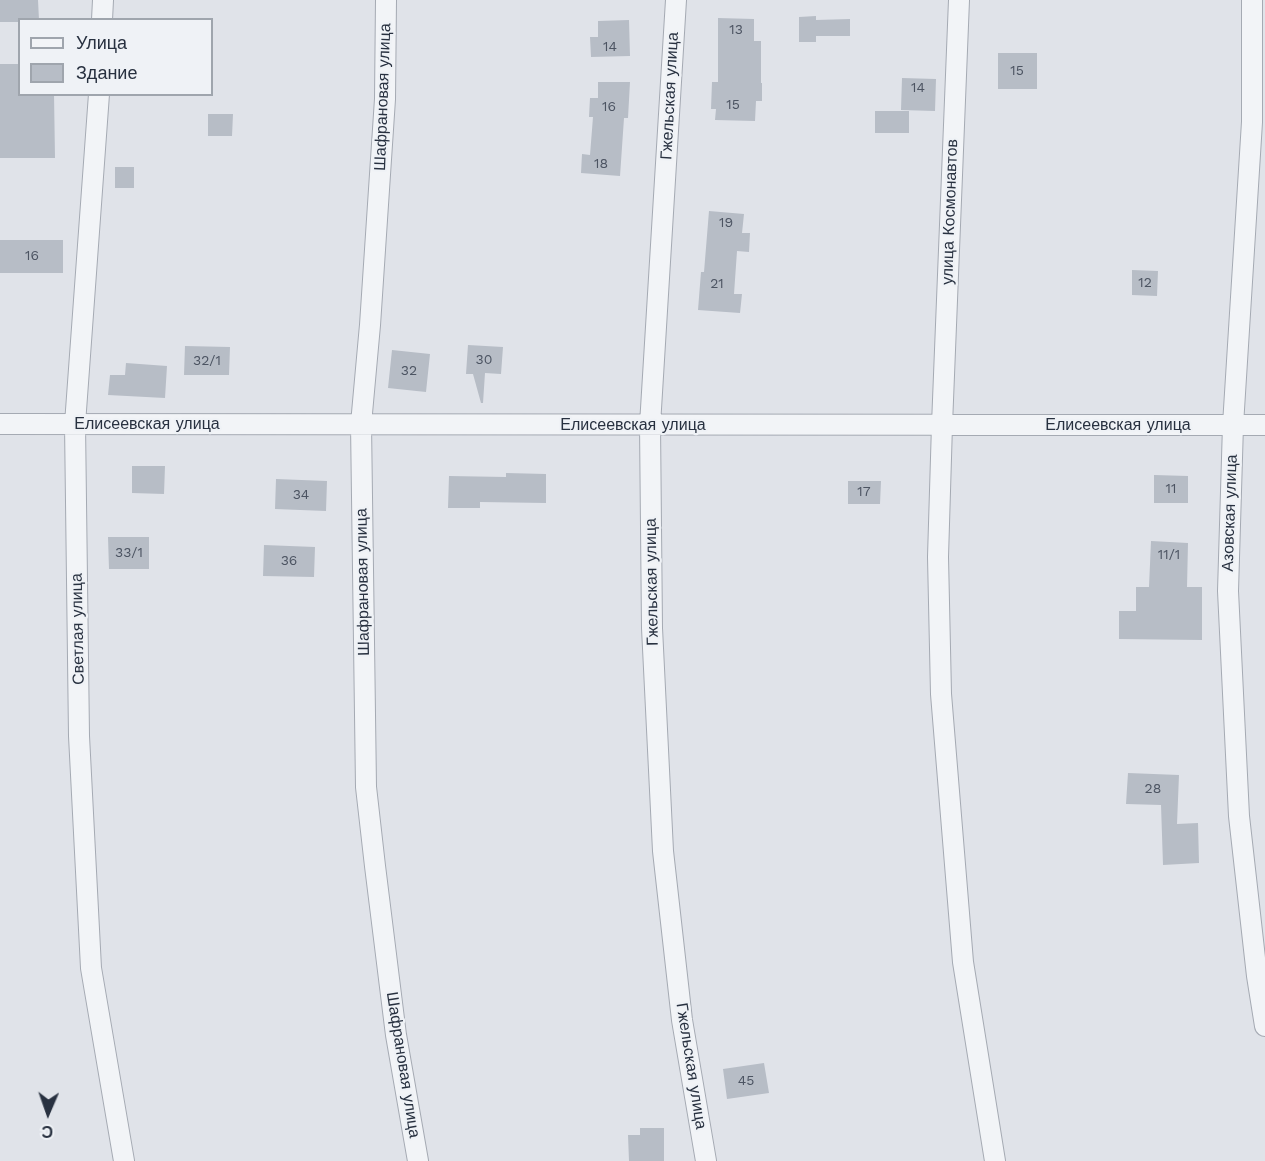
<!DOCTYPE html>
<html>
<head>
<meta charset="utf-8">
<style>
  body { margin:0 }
  #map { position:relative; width:1265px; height:1161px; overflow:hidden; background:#e0e3e9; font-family:"Work Sans",sans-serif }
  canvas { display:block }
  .legend { position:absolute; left:18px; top:18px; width:195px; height:78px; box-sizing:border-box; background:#eff2f6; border:2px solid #9fa5ad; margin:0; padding:8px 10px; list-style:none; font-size:18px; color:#283140 }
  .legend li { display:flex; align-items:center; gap:12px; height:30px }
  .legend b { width:30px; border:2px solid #9fa5ad }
  .north { position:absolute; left:18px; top:1083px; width:60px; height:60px; -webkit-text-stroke:4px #eff2f6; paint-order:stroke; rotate:182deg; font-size:16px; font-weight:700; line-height:24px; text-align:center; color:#283140 }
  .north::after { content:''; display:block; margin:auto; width:21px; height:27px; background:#283140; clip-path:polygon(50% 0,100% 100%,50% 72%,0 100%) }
</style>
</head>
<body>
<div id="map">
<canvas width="1265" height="1161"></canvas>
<ul class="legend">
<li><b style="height:8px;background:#f2f4f7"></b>Улица</li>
<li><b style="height:16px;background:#b7bdc6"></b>Здание</li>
</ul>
<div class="north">С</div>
</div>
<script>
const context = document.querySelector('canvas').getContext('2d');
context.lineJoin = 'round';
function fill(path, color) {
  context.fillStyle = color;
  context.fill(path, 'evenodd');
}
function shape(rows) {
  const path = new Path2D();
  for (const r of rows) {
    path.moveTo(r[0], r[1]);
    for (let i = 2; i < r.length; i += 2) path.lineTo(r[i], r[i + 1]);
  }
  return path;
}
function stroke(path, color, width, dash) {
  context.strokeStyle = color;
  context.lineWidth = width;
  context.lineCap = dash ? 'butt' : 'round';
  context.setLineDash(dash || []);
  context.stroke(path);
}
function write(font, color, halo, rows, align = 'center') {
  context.font = font + ' "Work Sans",sans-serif';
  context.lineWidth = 4.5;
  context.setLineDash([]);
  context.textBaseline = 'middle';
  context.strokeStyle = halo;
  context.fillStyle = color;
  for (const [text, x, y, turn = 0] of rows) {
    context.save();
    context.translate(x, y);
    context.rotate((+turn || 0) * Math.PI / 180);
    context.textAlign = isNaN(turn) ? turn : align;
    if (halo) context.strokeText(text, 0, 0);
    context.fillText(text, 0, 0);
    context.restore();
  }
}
const building = shape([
  [0,0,38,0,39,20,20,20,20,22,0,22],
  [816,16,816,20,850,19,850,36,816,36,816,42,799,42,799,17],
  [718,18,754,19,754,41,761,41,761,83,762,83,762,101,756,101,755,121,715,120,716,109,711,109,712,82,718,82],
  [629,20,630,56,591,57,590,37,598,37,598,21],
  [998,53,1037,53,1037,89,998,89],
  [0,64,20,64,20,94,54,94,55,158,0,158],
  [902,78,936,79,935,111,901,110],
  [598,82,630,82,628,118,624,118,620,176,581,173,582,154,590,155,593,117,589,117,590,98,598,98],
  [875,111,909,111,909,133,875,133],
  [208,114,233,114,232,136,208,136],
  [115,167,134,167,134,188,115,188],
  [709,211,744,214,742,233,750,233,749,252,737,251,734,294,742,294,740,313,698,310,701,272,704,272],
  [0,240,63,240,63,273,0,273],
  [1132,270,1158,271,1157,296,1132,295],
  [468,345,503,347,501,374,485,373,483,403,481,403,473,374,466,374],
  [185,346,230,347,229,375,184,375],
  [392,350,430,354,426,392,388,388],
  [126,363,167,366,165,398,108,395,110,375,125,375],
  [132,466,165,466,164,494,132,493],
  [506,473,546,474,546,503,480,502,480,508,448,508,449,476,506,477],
  [1154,475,1188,476,1188,503,1154,503],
  [276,479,327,481,326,511,275,509],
  [848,481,881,481,880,504,848,504],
  [108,537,149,537,149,569,109,569],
  [1151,541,1188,543,1187,587,1202,587,1202,640,1119,639,1119,611,1136,611,1136,587,1149,587],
  [264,545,315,547,314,577,263,576],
  [1128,773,1179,775,1177,824,1198,823,1199,863,1163,865,1161,805,1126,804],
  [764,1063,769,1093,727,1099,723,1069],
  [640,1128,664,1128,664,1161,629,1161,628,1135,640,1135]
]);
const minor = shape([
  [386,0,385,99,370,325,361,424,366,787,375,866,396,1035,418,1161],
  [676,0,650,425,652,628,663,851,682,1020,706,1161],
  [959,0,942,425,938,557,941,694,963,962,995,1161],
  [1252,0,1252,122,1233,425,1228,591,1239,816,1257,976,1265,1026],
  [102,20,103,0],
  [99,94,75,424,79,736,91,968,124,1161],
  [0,424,1265,425]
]);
const numberNames = [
  ["13",736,30],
  ["14",610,47],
  ["15",1017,71],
  ["14",918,88],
  ["15",733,105],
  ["16",609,107],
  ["18",601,164],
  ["19",726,223],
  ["16",32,256],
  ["12",1145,283],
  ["21",717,284],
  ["30",484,360],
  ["32/1",207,361],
  ["32",409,371],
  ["11",1171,489],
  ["17",864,492],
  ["34",301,495],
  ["33/1",129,553],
  ["11/1",1169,555],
  ["36",289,561],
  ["28",1153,789],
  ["45",746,1081]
];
const streetNames = [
  ["Гжельская улица",670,96,-87],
  ["Шафрановая улица",383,97,-88],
  ["улица Космонавтов",950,212,-88],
  ["Елисеевская улица",147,424],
  ["Елисеевская улица",633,425],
  ["Елисеевская улица",1118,425],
  ["Азовская улица",1230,513,-88],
  ["Шафрановая улица",363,582,-91],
  ["Гжельская улица",652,582,-91],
  ["Светлая улица",78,629,-91],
  ["Шафрановая улица",403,1065,81],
  ["Гжельская улица",691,1066,81]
];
fill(building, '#b7bdc6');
stroke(minor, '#a5aab3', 22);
stroke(minor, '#f2f4f7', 20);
write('14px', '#4c5462', null, numberNames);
write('16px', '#283140', '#eff2f6', streetNames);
</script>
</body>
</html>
